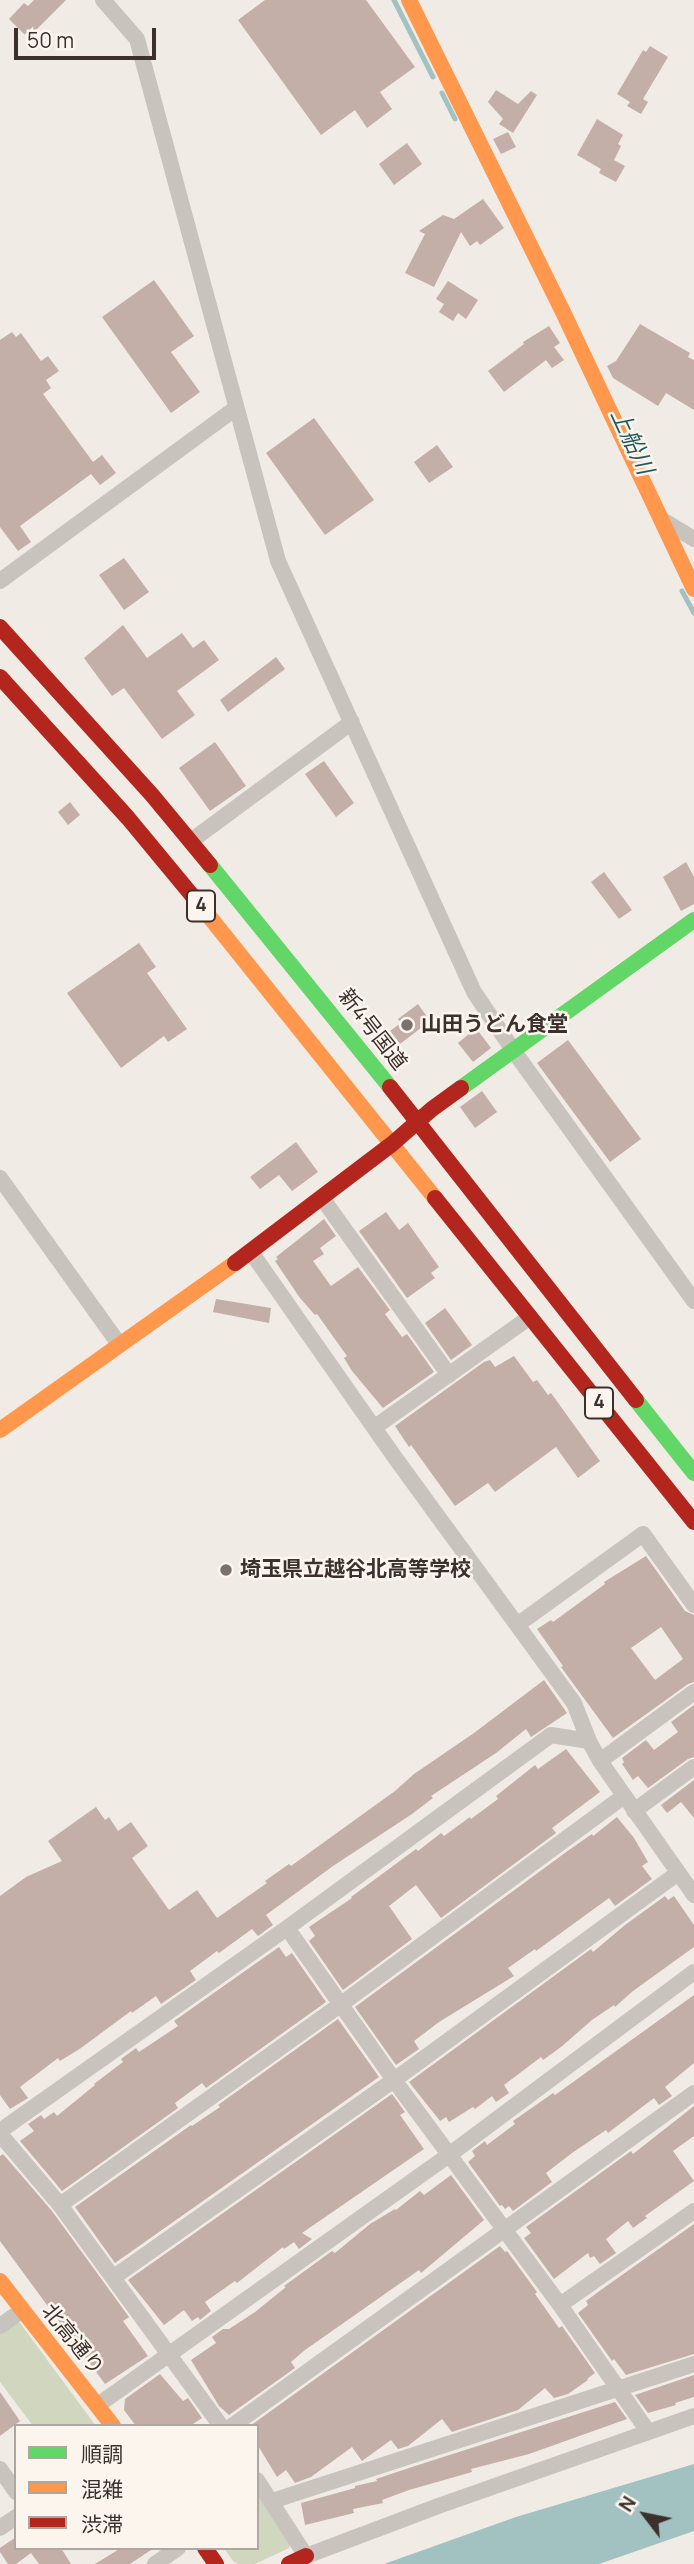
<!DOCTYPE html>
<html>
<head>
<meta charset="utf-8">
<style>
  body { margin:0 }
  #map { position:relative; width:694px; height:2564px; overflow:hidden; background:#f0ebe5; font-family:Manrope,"Noto Sans JP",sans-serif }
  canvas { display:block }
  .legend { position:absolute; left:14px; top:2424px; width:245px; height:126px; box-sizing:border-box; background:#fbf5ee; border:2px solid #aea6a0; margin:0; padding:9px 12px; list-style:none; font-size:21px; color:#3b302b }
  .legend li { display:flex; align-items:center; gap:14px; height:35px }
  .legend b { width:35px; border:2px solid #aea6a0 }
  .north { position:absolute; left:610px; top:2480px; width:70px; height:70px; -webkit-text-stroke:5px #fbf5ee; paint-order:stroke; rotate:302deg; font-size:19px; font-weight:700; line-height:28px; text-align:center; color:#3b302b }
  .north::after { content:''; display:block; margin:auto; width:24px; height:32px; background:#3b302b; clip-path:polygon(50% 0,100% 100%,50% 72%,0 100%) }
  .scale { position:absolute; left:14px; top:28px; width:142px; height:32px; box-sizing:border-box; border:4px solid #3b302b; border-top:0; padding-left:9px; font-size:21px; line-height:24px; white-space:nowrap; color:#3b302b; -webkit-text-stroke:5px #fbf5ee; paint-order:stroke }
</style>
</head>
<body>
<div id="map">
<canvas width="694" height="2564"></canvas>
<ul class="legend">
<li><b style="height:9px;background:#63d668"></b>順調</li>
<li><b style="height:9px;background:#ff974d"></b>混雑</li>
<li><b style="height:9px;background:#b3261e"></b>渋滞</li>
</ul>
<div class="north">N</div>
<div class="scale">50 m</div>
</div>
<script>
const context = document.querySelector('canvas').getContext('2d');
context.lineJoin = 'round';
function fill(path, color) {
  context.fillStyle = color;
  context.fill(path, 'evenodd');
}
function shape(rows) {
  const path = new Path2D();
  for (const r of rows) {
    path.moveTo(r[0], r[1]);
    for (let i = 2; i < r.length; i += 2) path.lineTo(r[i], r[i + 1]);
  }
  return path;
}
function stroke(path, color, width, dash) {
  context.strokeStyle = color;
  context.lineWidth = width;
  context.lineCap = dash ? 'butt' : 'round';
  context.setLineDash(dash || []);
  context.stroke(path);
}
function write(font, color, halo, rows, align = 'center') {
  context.font = font + ' Manrope,"Noto Sans JP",sans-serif';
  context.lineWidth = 5;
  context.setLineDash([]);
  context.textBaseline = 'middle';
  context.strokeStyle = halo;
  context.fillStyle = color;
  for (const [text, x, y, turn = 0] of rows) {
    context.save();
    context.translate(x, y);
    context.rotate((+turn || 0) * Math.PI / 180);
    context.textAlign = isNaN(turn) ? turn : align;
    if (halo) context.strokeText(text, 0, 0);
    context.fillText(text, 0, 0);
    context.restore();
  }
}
const green = shape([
  [17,2319,96,2426,33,2426,0,2382,0,2332],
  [257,2490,292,2538,289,2548,255,2564,238,2564,233,2561,224,2548,257,2548]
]);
const water = shape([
  [694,2464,694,2531,599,2564,384,2564,516,2517]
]);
const stream = shape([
  [394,0,433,77],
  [442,93,455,119],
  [682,591,694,613]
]);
const building = shape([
  [34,0,66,0,28,38,9,19,24,3,28,6],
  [265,0,366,0,415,67,380,92,392,109,367,128,355,110,321,135,238,20],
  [650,46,668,57,643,99,648,102,641,114,627,106,630,102,617,94,643,50,646,52],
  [496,90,518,104,531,91,537,95,513,133,499,124,503,119,488,102],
  [597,119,623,135,618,144,621,146,614,160,625,166,616,182,599,173,601,169,577,155],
  [508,132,516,147,501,154,493,139],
  [407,143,422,164,394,185,379,164],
  [483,199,504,228,480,245,477,241,470,246,461,232,434,287,405,273,425,234,419,231,443,215,454,219],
  [154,280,194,336,171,352,200,392,171,413,102,317],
  [448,281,478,300,466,319,458,313,453,321,439,312,444,304,436,299],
  [640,324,690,353,688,357,694,360,694,410,666,393,658,406,613,378,607,366,616,361],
  [549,326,560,343,554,347,564,360,552,368,546,360,504,392,488,371,524,344,523,342],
  [12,332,16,337,21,333,41,361,48,356,59,371,46,380,51,388,43,394,93,462,102,455,116,473,100,485,91,474,20,526,31,542,18,551,0,527,0,340],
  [314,418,374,500,325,535,266,453],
  [437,445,453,467,429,483,414,462],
  [124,558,149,592,124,610,99,575],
  [123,625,147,658,182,633,193,648,204,640,219,660,177,691,195,715,162,739,124,688,112,696,84,658],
  [276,657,285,669,228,712,220,700],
  [215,742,246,786,210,811,179,768],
  [324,761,354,803,336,817,305,774],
  [70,802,80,815,68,825,58,812],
  [686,862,694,877,694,904,681,911,663,877],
  [604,872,632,910,619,919,591,882],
  [139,943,156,967,147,973,187,1029,168,1042,164,1036,121,1068,67,993],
  [418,1004,430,1021,400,1044,390,1031,401,1023,398,1019],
  [476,1028,491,1048,473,1062,458,1043],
  [568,1040,641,1139,610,1162,537,1063],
  [482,1091,497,1112,475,1128,460,1107],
  [296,1142,318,1172,292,1191,279,1175,260,1189,250,1177],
  [386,1212,399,1230,408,1223,439,1267,431,1273,435,1278,407,1298,359,1231],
  [324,1219,336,1236,320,1248,324,1254,313,1261,331,1286,358,1267,390,1310,385,1314,402,1337,407,1334,434,1372,383,1408,352,1371,344,1358,347,1356,317,1314,315,1315,300,1298,275,1261,278,1259,276,1257],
  [216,1299,271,1308,269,1323,213,1312],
  [445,1308,472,1345,451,1360,425,1323],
  [514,1356,533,1382,537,1380,548,1395,551,1393,600,1461,578,1478,556,1447,495,1492,488,1483,455,1506,411,1445,409,1447,395,1426,484,1362,490,1360,495,1367],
  [646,1556,685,1611,694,1615,694,1682,688,1684,613,1738,561,1667,563,1666,537,1629,551,1620,553,1622,605,1584,604,1582],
  [661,1627,683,1659,655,1680,631,1648],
  [544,1680,567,1713,531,1737,526,1729,496,1753,431,1796,433,1798,412,1814,333,1866,266,1915,273,1925,258,1936,252,1929,219,1953,217,1951,190,1971,196,1980,161,2004,156,1996,132,2013,131,2011,81,2048,60,2061,58,2058,20,2087,28,2098,10,2109,0,2095,0,1896,26,1877,62,1861,48,1841,96,1807,105,1820,109,1817,118,1831,131,1822,148,1846,132,1858,169,1910,197,1890,217,1918,267,1883,265,1881,289,1864,291,1866,395,1791,414,1774,474,1733],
  [694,1705,694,1757,688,1759,648,1788,638,1776,633,1780,622,1764,624,1762,622,1758,646,1740,654,1750,678,1732,671,1722],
  [566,1749,600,1792,552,1828,556,1833,441,1918,416,1885,389,1906,412,1939,343,1990,309,1941,315,1936,309,1927,352,1898,351,1897,416,1849,418,1851,441,1833,444,1836,470,1817,471,1819,498,1799,496,1796,535,1765,538,1769],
  [694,1780,694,1818,681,1802,667,1813,661,1805],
  [617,1817,634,1838,648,1862,642,1866,652,1879,615,1906,609,1898,536,1951,535,1949,508,1968,514,1976,439,2022,414,2041,419,2049,396,2065,355,2007,569,1850,592,1834,593,1836],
  [665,1896,668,1900,674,1896,694,1925,694,1947,633,1991,615,2007,614,2005,592,2020,561,2047,543,2060,541,2057,512,2079,504,2085,509,2093,496,2102,492,2096,475,2109,473,2107,449,2122,446,2117,440,2121,409,2082,591,1949,593,1952,625,1925],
  [279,1947,286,1957,292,1953,326,2002,206,2088,202,2083,175,2103,178,2108,62,2191,20,2141,34,2131,28,2124,41,2115,44,2119,54,2112,57,2116,95,2085,94,2084,123,2062,121,2059,136,2048,139,2052,178,2026,174,2021],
  [694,1995,694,2063,665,2087,672,2096,659,2105,654,2098,608,2133,606,2130,572,2153,546,2173,552,2182,513,2211,509,2206,505,2209,502,2205,500,2206,468,2162,475,2156,472,2151,485,2141,487,2145,515,2124,513,2121,553,2093,555,2095],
  [338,2019,379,2077,115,2263,75,2207,191,2125,192,2126,220,2107,218,2105],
  [392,2094,405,2112,400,2115,424,2149,302,2233,312,2239,299,2249,294,2242,284,2249,283,2247,237,2283,235,2281,205,2302,211,2311,200,2320,198,2317,192,2321,184,2310,164,2325,128,2280],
  [694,2106,694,2136,673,2151,694,2181,645,2216,647,2218,633,2228,628,2221,606,2239,616,2253,600,2264,594,2256,590,2258,588,2253,554,2279,524,2238,531,2233,526,2227,631,2151,633,2154],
  [3,2154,52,2211,129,2317,123,2321,148,2356,105,2384,0,2241,0,2156],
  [451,2175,484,2220,421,2273,419,2270,305,2350,291,2362,295,2368,229,2415,219,2406,191,2360,216,2343,212,2337,223,2329,229,2329,255,2312,286,2287,284,2286,332,2251,335,2253,370,2224,395,2209,396,2210,420,2191,424,2195],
  [694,2224,694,2354,626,2375,614,2359,612,2361,578,2313,588,2305,586,2301,605,2287],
  [500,2246,505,2252,507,2251,537,2292,535,2294,559,2328,562,2326,595,2373,587,2379,588,2380,568,2394,554,2398,545,2388,518,2410,452,2432,442,2419,408,2446,398,2449,391,2440,362,2461,352,2447,311,2477,295,2483,286,2470,277,2477,257,2444,257,2426,250,2426],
  [160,2374,183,2401,188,2398,202,2418,190,2426,136,2426,124,2410,125,2399],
  [694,2375,694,2397,675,2403,676,2405,648,2413,635,2395],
  [0,2392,20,2421,0,2436],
  [615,2402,627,2419,529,2454,471,2469,472,2472,409,2490,382,2500,383,2503,353,2509,354,2513,305,2525,301,2503,355,2488,355,2486,377,2481,376,2479,412,2467],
  [16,2537,16,2548,61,2548,71,2564,39,2564,31,2553,16,2564,8,2564,0,2552,0,2548],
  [121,2548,154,2548,130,2564,95,2564]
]);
const street = shape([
  [103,0,137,39,278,561,474,992,513,1050,694,1301],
  [661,519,694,539],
  [0,581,236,408],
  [191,841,352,722],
  [0,1178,119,1344],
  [322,1198,449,1375],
  [251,1252,396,1459,574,1703,589,1741,600,1761,694,1895],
  [375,1427,530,1317],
  [517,1625,643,1534,694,1605],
  [600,1761,694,1692],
  [634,1811,694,1767],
  [287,1928,394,2080,560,2305,647,2430],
  [0,2131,287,1928,551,1735,589,1741],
  [0,2134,60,2205,221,2426],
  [60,2205,340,2005,624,1796],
  [114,2277,394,2080,678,1873],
  [560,2305,694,2211],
  [0,2326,21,2311],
  [98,2405,449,2155,694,1972],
  [232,2426,694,2093],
  [0,2469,16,2492],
  [257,2480,306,2556,441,2505,694,2416],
  [272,2501,694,2364],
  [0,2528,16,2517],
  [155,2564,178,2548]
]);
const fast = shape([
  [210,865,390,1087],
  [461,1088,694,920],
  [636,1400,694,1473]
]);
const slow = shape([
  [409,0,563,312,694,589],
  [200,905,435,1198],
  [0,1430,235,1263],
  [0,2281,113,2426]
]);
const jam = shape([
  [0,627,152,795,210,865],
  [0,677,128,818,200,905],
  [390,1087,636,1400],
  [435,1198,694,1522],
  [235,1263,392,1144,432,1109,461,1088],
  [205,2548,216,2564],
  [289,2564,306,2556]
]);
const markers = [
  [407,1025,7,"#7a716c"],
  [226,1570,7,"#7a716c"]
];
const shields = [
  [201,906,28],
  [599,1403,28]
];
const shieldNames = [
  ["4",201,906],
  ["4",599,1403]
];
const poiNames = [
  ["山田うどん食堂",421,1025],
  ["埼玉県立越谷北高等学校",240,1570]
];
const streetNames = [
  ["新4号国道",372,1030,52],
  ["北高通り",72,2340,51]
];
const waterNames = [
  ["上船川",631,442,65]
];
fill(green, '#d1d6bf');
fill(water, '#a1c2c1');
stroke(stream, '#a1c2c1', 5);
fill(building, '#c3afa7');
stroke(street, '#c9c3be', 16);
stroke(fast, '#63d668', 16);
stroke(slow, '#ff974d', 16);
stroke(jam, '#b3261e', 16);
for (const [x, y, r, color] of markers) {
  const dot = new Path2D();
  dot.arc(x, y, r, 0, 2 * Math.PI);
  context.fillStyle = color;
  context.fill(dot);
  stroke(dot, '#fbf5ee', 2.5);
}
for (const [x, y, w] of shields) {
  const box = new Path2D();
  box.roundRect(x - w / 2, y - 15.5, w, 31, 5);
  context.fillStyle = '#fbf5ee';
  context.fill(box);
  stroke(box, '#3b302b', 2);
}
write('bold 19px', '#3b302b', null, shieldNames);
write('bold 21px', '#3b302b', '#fbf5ee', poiNames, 'left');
write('21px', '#3b302b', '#fbf5ee', streetNames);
write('italic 23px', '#1f5a5e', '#fbf5ee', waterNames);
</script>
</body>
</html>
